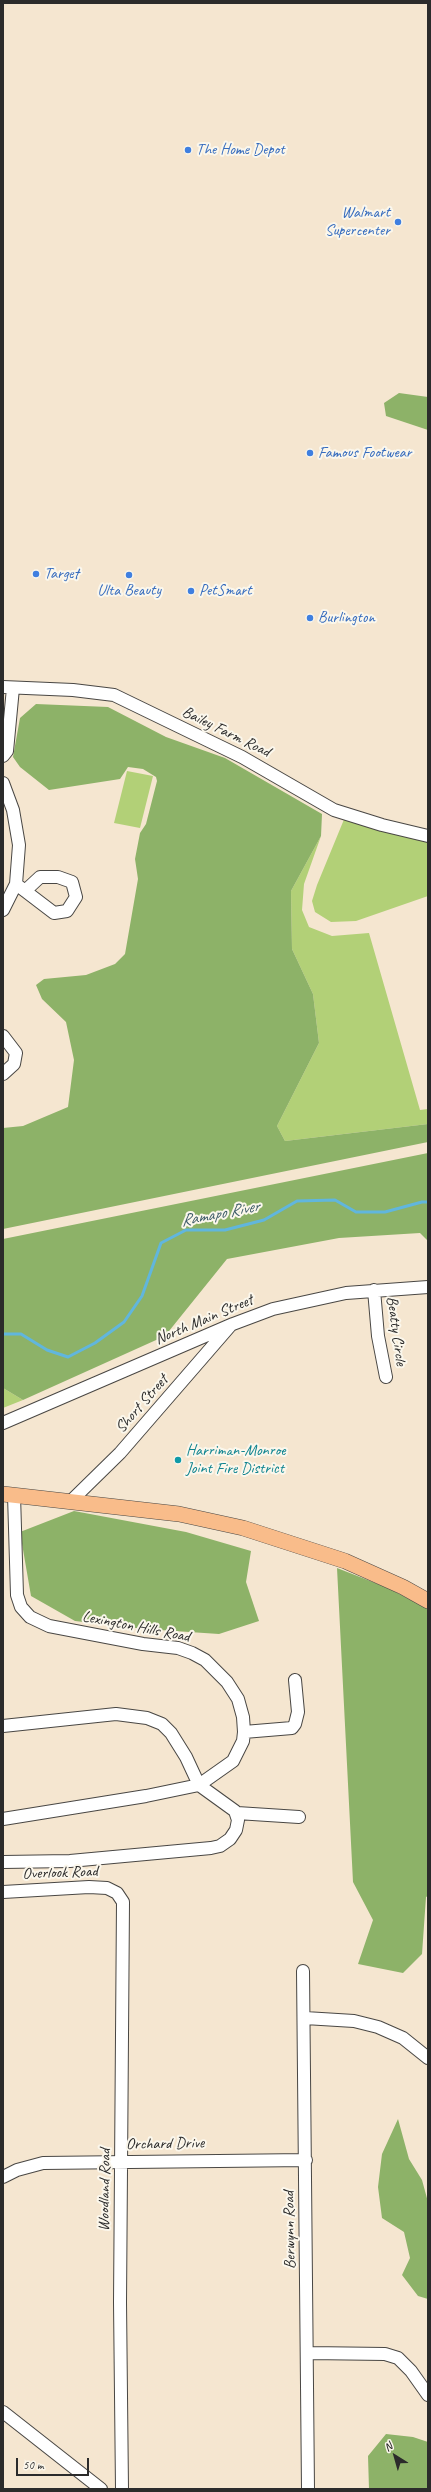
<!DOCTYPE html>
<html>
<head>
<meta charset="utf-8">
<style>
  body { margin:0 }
  #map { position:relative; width:431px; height:2492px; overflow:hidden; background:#f5e6d0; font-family:Caveat,sans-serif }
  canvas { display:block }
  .frame { position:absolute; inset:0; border:4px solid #2b2b2b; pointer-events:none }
  .north { position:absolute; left:375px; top:2436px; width:40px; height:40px; -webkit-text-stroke:3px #fbf7ec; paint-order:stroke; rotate:323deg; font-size:11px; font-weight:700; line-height:16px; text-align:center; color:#2b2b2b }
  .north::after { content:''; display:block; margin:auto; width:14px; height:18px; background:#2b2b2b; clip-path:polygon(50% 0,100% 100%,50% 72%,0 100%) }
  .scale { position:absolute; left:16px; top:2458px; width:73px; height:18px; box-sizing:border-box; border:2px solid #2b2b2b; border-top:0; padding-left:5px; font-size:12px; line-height:14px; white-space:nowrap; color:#2b2b2b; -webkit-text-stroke:3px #fbf7ec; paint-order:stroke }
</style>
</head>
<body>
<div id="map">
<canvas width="431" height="2492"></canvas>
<div class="frame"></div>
<div class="north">N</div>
<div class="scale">50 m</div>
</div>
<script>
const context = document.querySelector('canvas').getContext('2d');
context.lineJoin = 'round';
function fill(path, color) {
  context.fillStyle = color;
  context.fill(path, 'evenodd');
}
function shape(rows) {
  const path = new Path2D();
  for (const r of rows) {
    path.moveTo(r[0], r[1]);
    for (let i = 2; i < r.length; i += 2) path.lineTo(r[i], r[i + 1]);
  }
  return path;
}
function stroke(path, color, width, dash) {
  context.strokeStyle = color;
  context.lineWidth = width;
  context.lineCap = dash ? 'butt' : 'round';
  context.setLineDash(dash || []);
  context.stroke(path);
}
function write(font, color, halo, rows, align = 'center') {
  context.font = font + ' Caveat,sans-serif';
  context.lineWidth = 4;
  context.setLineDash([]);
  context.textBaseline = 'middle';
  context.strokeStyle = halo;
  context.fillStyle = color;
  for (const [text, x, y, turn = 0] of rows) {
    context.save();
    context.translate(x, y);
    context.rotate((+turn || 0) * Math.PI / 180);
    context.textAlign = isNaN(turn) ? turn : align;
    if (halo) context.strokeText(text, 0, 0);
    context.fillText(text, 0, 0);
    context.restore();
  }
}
const green = shape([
  [127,771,153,776,140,828,114,823],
  [345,817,428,839,428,896,356,921,331,922,315,912,312,901,317,885],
  [321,836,304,884,302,910,309,927,332,936,369,933,420,1110,428,1109,428,1124,285,1141,277,1126,319,1043,313,994,292,949,291,891],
  [3,1388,23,1400,3,1408]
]);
const forest = shape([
  [399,393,428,397,428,430,386,416,384,403],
  [36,704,108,707,166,737,225,758,322,814,321,836,291,891,292,949,313,994,319,1043,277,1126,285,1141,428,1124,428,1142,3,1229,3,1128,23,1126,68,1107,74,1060,66,1022,42,999,36,985,44,979,86,975,115,964,125,954,138,879,135,859,140,833,146,824,157,781,156,777,143,769,128,767,120,779,49,790,20,767,13,757,20,718],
  [428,1153,428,1241,420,1233,339,1238,227,1259,165,1336,23,1400,3,1388,3,1239],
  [74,1511,186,1532,251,1551,246,1582,259,1621,219,1634,145,1629,75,1621,31,1596,20,1532],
  [337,1568,388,1588,428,1609,428,1896,426,1897,422,1954,403,1973,358,1964,373,1920,353,1882],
  [398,2119,409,2159,422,2180,428,2202,428,2299,418,2296,402,2275,410,2258,404,2232,382,2218,378,2187,382,2154],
  [386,2434,413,2437,428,2442,428,2489,369,2489,368,2456]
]);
const stream = shape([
  [3,1334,21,1334,47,1350,68,1357,95,1343,124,1322,142,1296,161,1243,186,1230,225,1230,264,1220,297,1201,335,1200,356,1212,385,1212,422,1202,428,1202]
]);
const minor = shape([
  [3,687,73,690,114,695,242,757,334,810,382,825,428,836],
  [3,756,7,751,13,688],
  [3,783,13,810,19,845,16,884,3,910],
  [16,884,54,913,67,911,76,897,72,882,58,877,40,877,25,891],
  [3,1036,16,1053,14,1064,3,1074],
  [374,1290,378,1336,386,1377],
  [3,1423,233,1324,273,1309,346,1293,428,1287],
  [71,1501,120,1453,230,1326],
  [3,1726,116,1714,147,1718,162,1724,171,1733,186,1757,199,1785,235,1811,238,1820,236,1830,230,1839,220,1846,211,1848,70,1861,3,1862],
  [244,1732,292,1728,295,1724,298,1712,295,1680],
  [237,1813,299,1817],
  [3,1819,146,1796,199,1785,233,1761,243,1741,244,1732,243,1717,238,1699,227,1682,205,1660,192,1653,178,1648,143,1644,49,1626,30,1617,21,1607,17,1595,14,1495],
  [3,1892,89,1887,107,1888,117,1893,123,1902,120,2302,122,2489],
  [303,1971,308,2489],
  [305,2018,354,2021,378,2027,403,2038,428,2058],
  [3,2177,17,2170,43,2163,306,2160],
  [309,2353,385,2354,398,2358,411,2371,428,2395],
  [3,2412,101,2489]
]);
const major = shape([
  [3,1494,179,1514,243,1528,345,1561,403,1587,428,1601]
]);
const markers = [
  [188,150,4,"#3f7fe0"],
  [398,222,4,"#3f7fe0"],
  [310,453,4,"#3f7fe0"],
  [36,574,4,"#3f7fe0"],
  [129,575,4,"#3f7fe0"],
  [191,591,4,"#3f7fe0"],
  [310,618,4,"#3f7fe0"],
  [178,1460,4,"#0f9aa8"]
];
const shopNames = [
  ["The Home Depot",196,150],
  ["Walmart",390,213,"right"],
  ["Supercenter",390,231,"right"],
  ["Famous Footwear",318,453],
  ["Target",44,574],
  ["Ulta Beauty",129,591,"center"],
  ["PetSmart",199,591],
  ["Burlington",318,618]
];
const streetNames = [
  ["Bailey Farm Road",226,732,26],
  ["North Main Street",204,1320,-23],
  ["Beatty Circle",396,1331,82],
  ["Short Street",142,1404,-49],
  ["Lexington Hills Road",136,1627,11],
  ["Overlook Road",60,1873,-2],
  ["Orchard Drive",165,2144,-1],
  ["Woodland Road",105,2190,-89],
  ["Berwynn Road",290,2230,-91]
];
const cultureNames = [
  ["Harriman-Monroe",186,1451],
  ["Joint Fire District",186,1469]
];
const waterNames = [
  ["Ramapo River",220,1214,-11]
];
fill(green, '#b2d077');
fill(forest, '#8db268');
stroke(stream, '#61b6dd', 3);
stroke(minor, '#494744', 14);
stroke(major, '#494744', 16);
stroke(minor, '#fff', 12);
stroke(major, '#f9bc8a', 15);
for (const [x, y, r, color] of markers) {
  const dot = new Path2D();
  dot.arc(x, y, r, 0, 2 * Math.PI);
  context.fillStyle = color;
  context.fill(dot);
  stroke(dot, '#fbf7ec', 1.5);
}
write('16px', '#366cbe', '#fbf7ec', shopNames, 'left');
write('16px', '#2b2b2b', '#fbf7ec', streetNames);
write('16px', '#0d838f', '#fbf7ec', cultureNames, 'left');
write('italic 17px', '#3e5c69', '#fbf7ec', waterNames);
</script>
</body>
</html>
